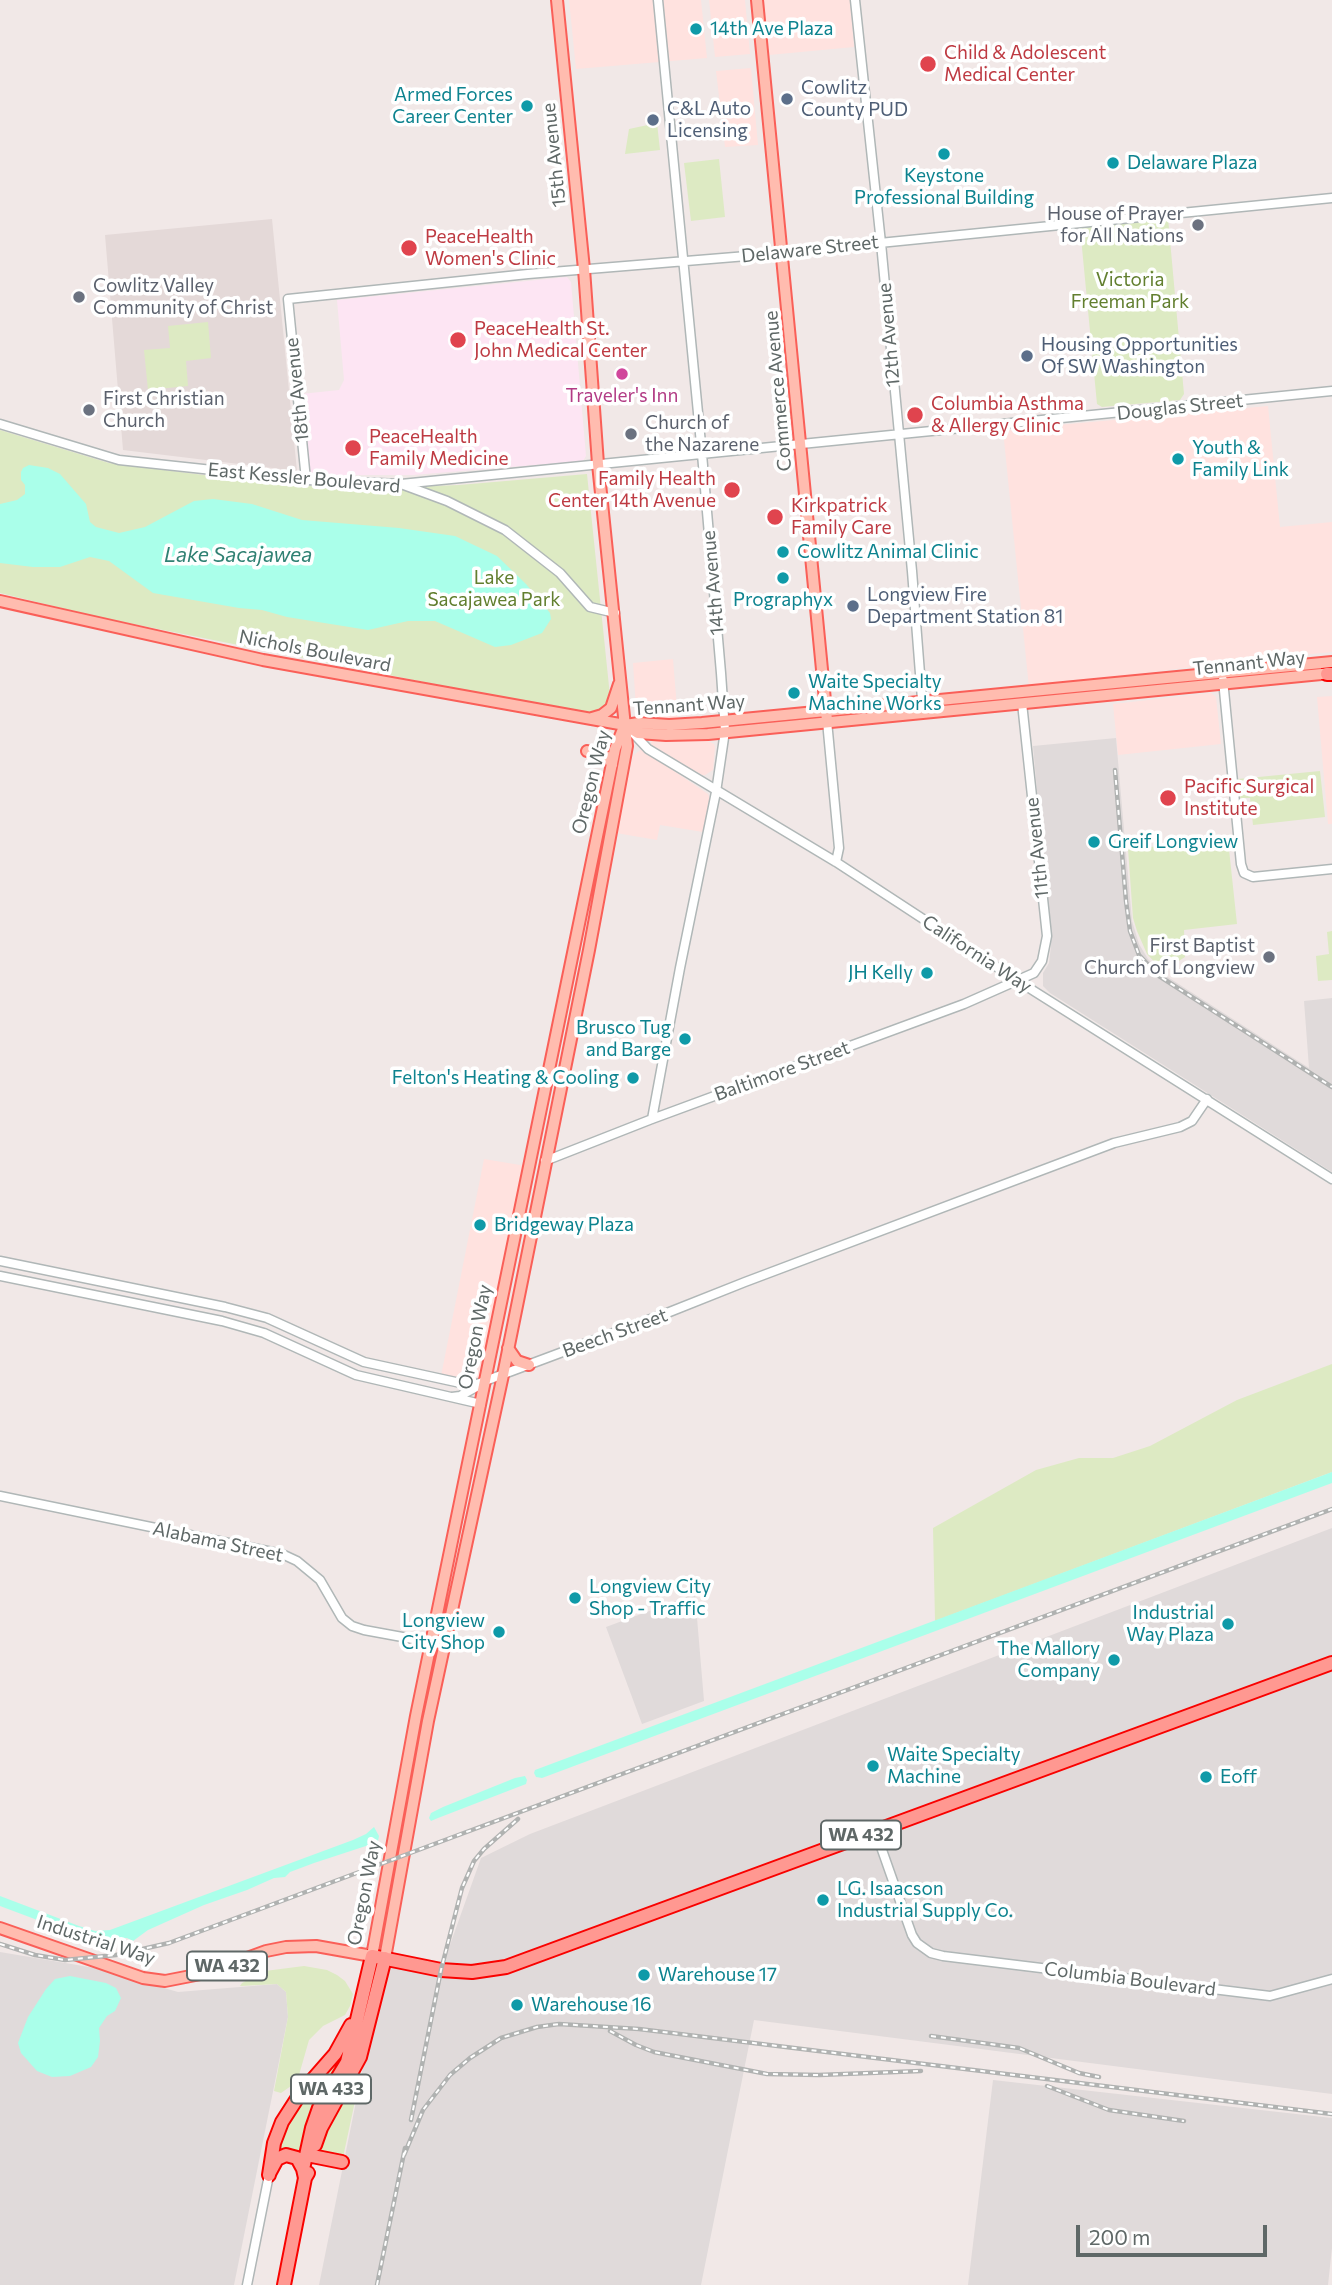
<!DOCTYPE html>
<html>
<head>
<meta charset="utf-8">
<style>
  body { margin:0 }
  #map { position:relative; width:1332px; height:2285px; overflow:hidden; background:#f1e8e7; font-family:Commissioner,sans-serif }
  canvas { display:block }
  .scale { position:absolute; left:1076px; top:2225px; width:191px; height:32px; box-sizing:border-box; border:4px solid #5f6867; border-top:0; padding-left:9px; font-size:21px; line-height:24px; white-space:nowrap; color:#5f6867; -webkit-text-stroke:5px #fff; paint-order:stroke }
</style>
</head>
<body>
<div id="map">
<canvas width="1332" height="2285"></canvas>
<div class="scale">200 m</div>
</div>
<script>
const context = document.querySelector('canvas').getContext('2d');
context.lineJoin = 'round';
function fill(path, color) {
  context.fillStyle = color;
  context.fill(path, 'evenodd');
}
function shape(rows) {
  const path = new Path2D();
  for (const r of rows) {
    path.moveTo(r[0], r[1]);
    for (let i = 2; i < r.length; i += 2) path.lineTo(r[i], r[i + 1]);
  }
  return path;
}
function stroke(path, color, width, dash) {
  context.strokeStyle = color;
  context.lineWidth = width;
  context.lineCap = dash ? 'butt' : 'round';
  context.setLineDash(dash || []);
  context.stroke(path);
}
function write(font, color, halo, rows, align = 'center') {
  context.font = font + ' Commissioner,sans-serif';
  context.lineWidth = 7;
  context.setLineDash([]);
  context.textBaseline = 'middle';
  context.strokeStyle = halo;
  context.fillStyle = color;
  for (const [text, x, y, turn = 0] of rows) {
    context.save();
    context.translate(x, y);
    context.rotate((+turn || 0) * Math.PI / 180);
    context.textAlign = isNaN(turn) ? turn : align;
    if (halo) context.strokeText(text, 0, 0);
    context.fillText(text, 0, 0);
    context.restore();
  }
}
const commercial = shape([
  [569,0,701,0,707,58,576,69],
  [709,0,745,0,750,54,715,57],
  [764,0,850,0,854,47,769,55],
  [751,68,758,145,725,147,716,71],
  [1268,406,1280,527,1332,522,1332,652,1230,662,1029,688,1003,430],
  [673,659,678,720,640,715,636,708,633,663],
  [1211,693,1216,697,1221,744,1118,755,1113,704],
  [1332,696,1332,824,1328,824,1317,697],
  [704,739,714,744,715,747,713,770,705,775,702,775,650,745,652,741],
  [640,750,643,750,708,794,710,799,703,832,660,825,657,840,616,833,633,756],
  [484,1159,526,1166,483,1376,469,1381,441,1376]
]);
const industrial = shape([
  [1116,738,1132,921,1139,944,1148,959,1163,974,1309,1068,1304,1001,1332,998,1332,1172,1050,993,1043,986,1043,973,1049,963,1051,946,1033,746],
  [1332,1528,1332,2094,754,2020,701,2285,319,2285,385,1958,441,1970,481,1858,530,1834],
  [695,1594,704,1701,642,1724,606,1627],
  [0,1952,95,1968,178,1992,277,1984,286,1992,288,2017,234,2285,0,2285],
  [993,2080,1332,2118,1332,2248,1328,2285,968,2285]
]);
const education = shape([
  [272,219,297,471,123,450,105,235]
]);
const medical = shape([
  [567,277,571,282,586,456,583,461,413,475,316,475,310,472,308,467,301,394,339,390,344,380,337,300]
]);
const green = shape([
  [657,123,660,150,625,154,629,129],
  [719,159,725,217,691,221,684,163],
  [1168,218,1184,394,1180,400,1102,407,1097,404,1080,227],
  [208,322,211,358,186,361,188,386,148,390,144,350,170,348,168,326],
  [0,430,109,463,267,483,361,489,459,485,587,474,610,696,609,706,596,714,449,687,98,617,0,593],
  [1320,771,1325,817,1253,825,1250,798,1240,798,1238,779],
  [1228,840,1237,924,1184,930,1185,957,1163,971,1147,954,1137,931,1133,918,1128,849],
  [1332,931,1332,980,1318,981,1316,956,1329,954,1327,932],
  [1332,1364,1332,1472,935,1621,933,1528,1036,1470,1079,1458,1113,1458,1150,1446,1237,1400],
  [304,1966,327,1970,337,1975,345,1981,353,1994,350,2006,345,2015,323,2026,309,2040,299,2075,291,2086,281,2093,274,2091,288,2017,286,1992,277,1984,240,1986,242,1983,265,1971],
  [351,2047,299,2161,270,2160,278,2132,335,2054],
  [354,2072,361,2073,342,2162,312,2156]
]);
const water = shape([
  [29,465,48,468,60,474,86,504,90,522,96,527,119,533,145,527,194,501,213,499,252,504,302,520,399,528,455,536,497,556,526,584,550,613,551,619,542,633,511,645,495,647,435,621,408,621,368,630,287,617,262,610,239,608,153,593,109,561,90,557,60,567,33,567,0,563,0,504,17,500,25,494,25,485,21,480,21,472,23,468],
  [1332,1472,1332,1483,558,1772,542,1778,536,1777,534,1773,535,1770],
  [525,1776,527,1780,526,1784,438,1818,431,1821,429,1818,431,1813,443,1807,515,1778],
  [374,1827,379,1836,378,1841,375,1843,314,1863,290,1872,285,1877,274,1878,247,1890,204,1905,148,1930,133,1941,127,1938,103,1939,80,1936,0,1906,0,1896,79,1926,95,1931,110,1930,353,1840,366,1834],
  [70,1976,106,1983,116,1988,121,1998,115,2011,107,2016,99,2028,100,2041,98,2057,91,2067,70,2076,52,2077,37,2071,21,2053,18,2043,28,2017,46,1989,55,1979]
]);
const minor = shape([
  [855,0,881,243,912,571,923,712],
  [0,424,119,460,306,480,401,484,447,501,505,530,560,573,590,607,615,613],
  [306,480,288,299,528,274,759,255,1332,198],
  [401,484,1332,391],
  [1223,680,1241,864,1244,873,1253,877,1332,869],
  [827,721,839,848,836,862],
  [632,732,648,749,836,862,1018,981,1332,1179],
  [652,1119,680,968,716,792,725,731,721,673,702,454,658,0],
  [545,1161,652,1119,964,1004,1034,973,1042,961,1047,936,1022,703],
  [0,1261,225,1307,267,1318,364,1362,465,1384,477,1384,667,1313,745,1282,1114,1143,1180,1127,1192,1121,1207,1099],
  [0,1276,222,1321,264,1333,356,1375,481,1404],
  [452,1397,460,1396,482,1384],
  [0,1496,282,1554,297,1561,320,1580,342,1618,352,1626,364,1630,446,1645],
  [875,1830,912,1935,917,1943,931,1953,943,1956,1270,1996,1332,1979],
  [247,2285,269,2175]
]);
const major = shape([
  [757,0,827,721],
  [0,601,263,660,625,725,639,723,669,725,702,723,1332,662],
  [592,718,602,715,611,708,619,684],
  [625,725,638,733,666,735,708,734,1332,673],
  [587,751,605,756,609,758,612,765],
  [508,1348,517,1361,529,1365],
  [0,1928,143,1978,165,1981,206,1973,266,1951,286,1947,316,1946,372,1956,416,1716,574,948,615,749,623,729],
  [385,1958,428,1721,503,1375,589,950,627,746,598,464,584,269,557,0]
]);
const highway = shape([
  [1327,674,1332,674],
  [315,2145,321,2128,360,2057,385,1958],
  [312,2156,342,2162],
  [270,2172,277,2159,286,2155,297,2158,303,2169],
  [269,2175,274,2143,282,2122,300,2094,335,2054,351,2025],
  [305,2178,303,2169,312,2128,319,2108,347,2062,372,1956,441,1970,472,1972,506,1967,1332,1663],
  [284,2285,305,2178,308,2173]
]);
const rail = shape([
  [1115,770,1126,901,1130,931,1139,955,1159,976,1332,1087],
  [0,1944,35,1955,65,1960,116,1955,169,1943,1332,1509],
  [610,2031,636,2045,654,2052,767,2074,819,2075,921,2071],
  [931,2036,1019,2048,1079,2073,1099,2077],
  [1047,2086,1109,2110,1184,2121],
  [411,2120,441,1970,462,1888,474,1861,484,1849,518,1819],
  [404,2155,423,2110,450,2075,470,2058,501,2038,537,2027,559,2024,639,2029,1332,2114],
  [377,2285,405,2148]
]);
const markers = [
  [696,29,7,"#0f9aa8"],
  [928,64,9,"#e0444e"],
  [787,99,7,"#5c6f8a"],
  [527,106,7,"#0f9aa8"],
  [653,120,7,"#5c6f8a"],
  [944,154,7,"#0f9aa8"],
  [1113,163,7,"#0f9aa8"],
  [1198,225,7,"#6b7280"],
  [409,248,9,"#e0444e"],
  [79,297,7,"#6b7280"],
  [458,340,9,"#e0444e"],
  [1027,356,7,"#5c6f8a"],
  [622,374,7,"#d1479c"],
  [89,410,7,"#6b7280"],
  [915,415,9,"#e0444e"],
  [631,434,7,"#6b7280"],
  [353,448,9,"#e0444e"],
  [1178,459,7,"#0f9aa8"],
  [732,490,9,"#e0444e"],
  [775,517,9,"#e0444e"],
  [783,552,7,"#0f9aa8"],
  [783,578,7,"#0f9aa8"],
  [853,606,7,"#5c6f8a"],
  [794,693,7,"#0f9aa8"],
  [1168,798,9,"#e0444e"],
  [1094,842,7,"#0f9aa8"],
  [1269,957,7,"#6b7280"],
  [927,973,7,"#0f9aa8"],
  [685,1039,7,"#0f9aa8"],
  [633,1078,7,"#0f9aa8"],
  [480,1225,7,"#0f9aa8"],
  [575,1598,7,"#0f9aa8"],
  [1228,1624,7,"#0f9aa8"],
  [499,1632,7,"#0f9aa8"],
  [1114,1660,7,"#0f9aa8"],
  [873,1766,7,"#0f9aa8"],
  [1206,1777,7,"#0f9aa8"],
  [823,1900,7,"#0f9aa8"],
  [644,1975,7,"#0f9aa8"],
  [517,2005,7,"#0f9aa8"]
];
const shields = [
  [861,1835,80],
  [227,1966,80],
  [331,2089,80]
];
const shieldNames = [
  ["WA 432",861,1835],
  ["WA 432",227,1966],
  ["WA 433",331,2089]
];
const cultureNames = [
  ["14th Ave Plaza",710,29],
  ["Armed Forces",513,95,"right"],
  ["Career Center",513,117,"right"],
  ["Delaware Plaza",1127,163],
  ["Keystone",944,176,"center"],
  ["Professional Building",944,198,"center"],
  ["Youth &",1192,448],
  ["Family Link",1192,470],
  ["Cowlitz Animal Clinic",797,552],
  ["Prographyx",783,600,"center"],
  ["Waite Specialty",808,682],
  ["Machine Works",808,704],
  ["Greif Longview",1108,842],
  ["JH Kelly",913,973,"right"],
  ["Brusco Tug",671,1028,"right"],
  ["and Barge",671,1050,"right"],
  ["Felton's Heating & Cooling",619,1078,"right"],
  ["Bridgeway Plaza",494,1225],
  ["Longview City",589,1587],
  ["Shop - Traffic",589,1609],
  ["Industrial",1214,1613,"right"],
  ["Way Plaza",1214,1635,"right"],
  ["Longview",485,1621,"right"],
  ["City Shop",485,1643,"right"],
  ["The Mallory",1100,1649,"right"],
  ["Company",1100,1671,"right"],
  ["Waite Specialty",887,1755],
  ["Machine",887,1777],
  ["Eoff",1220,1777],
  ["LG. Isaacson",837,1889],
  ["Industrial Supply Co.",837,1911],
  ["Warehouse 17",658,1975],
  ["Warehouse 16",531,2005]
];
const healthNames = [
  ["Child & Adolescent",944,53],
  ["Medical Center",944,75],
  ["PeaceHealth",425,237],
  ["Women's Clinic",425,259],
  ["PeaceHealth St.",474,329],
  ["John Medical Center",474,351],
  ["Columbia Asthma",931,404],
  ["& Allergy Clinic",931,426],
  ["PeaceHealth",369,437],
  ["Family Medicine",369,459],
  ["Family Health",716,479,"right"],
  ["Center 14th Avenue",716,501,"right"],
  ["Kirkpatrick",791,506],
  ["Family Care",791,528],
  ["Pacific Surgical",1184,787],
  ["Institute",1184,809]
];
const serviceNames = [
  ["Cowlitz",801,88],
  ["County PUD",801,110],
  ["C&L Auto",667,109],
  ["Licensing",667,131],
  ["Housing Opportunities",1041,345],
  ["Of SW Washington",1041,367],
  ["Longview Fire",867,595],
  ["Department Station 81",867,617]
];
const streetNames = [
  ["15th Avenue",554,155,-96],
  ["Delaware Street",810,249,-6],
  ["12th Avenue",889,335,-95],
  ["18th Avenue",297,390,-96],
  ["Commerce Avenue",778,391,-95],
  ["Douglas Street",1180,407,-6],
  ["East Kessler Boulevard",304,478,5],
  ["14th Avenue",713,583,-95],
  ["Nichols Boulevard",315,651,11],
  ["Tennant Way",1249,663,-6],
  ["Tennant Way",689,705,-4],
  ["Oregon Way",591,782,-76],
  ["11th Avenue",1037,848,-96],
  ["California Way",977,954,33],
  ["Baltimore Street",782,1071,-20],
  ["Beech Street",615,1333,-20],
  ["Oregon Way",475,1337,-79],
  ["Alabama Street",218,1542,12],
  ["Oregon Way",364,1893,-79],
  ["Industrial Way",96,1940,18],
  ["Columbia Boulevard",1130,1979,7]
];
const worshipNames = [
  ["House of Prayer",1184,214,"right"],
  ["for All Nations",1184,236,"right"],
  ["Cowlitz Valley",93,286],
  ["Community of Christ",93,308],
  ["First Christian",103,399],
  ["Church",103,421],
  ["Church of",645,423],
  ["the Nazarene",645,445],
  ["First Baptist",1255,946,"right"],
  ["Church of Longview",1255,968,"right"]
];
const parkNames = [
  ["Victoria",1130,280],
  ["Freeman Park",1130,302],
  ["Lake",494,578],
  ["Sacajawea Park",494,600]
];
const hotelNames = [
  ["Traveler's Inn",622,396]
];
const waterNames = [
  ["Lake Sacajawea",238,555]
];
fill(commercial, '#ffe2df');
fill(industrial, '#e0dada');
fill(education, '#e4d9d8');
fill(medical, '#fde5f3');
fill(green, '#ddeac3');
fill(water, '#aaffea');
stroke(minor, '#b0b7b7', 11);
stroke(major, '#fa5f58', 14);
stroke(highway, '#f90200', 16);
stroke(minor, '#fff', 8);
stroke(major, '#ffbcaf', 10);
stroke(highway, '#ff9891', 12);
stroke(rail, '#b0b2b1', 4.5);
stroke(rail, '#fff', 2, [5]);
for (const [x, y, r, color] of markers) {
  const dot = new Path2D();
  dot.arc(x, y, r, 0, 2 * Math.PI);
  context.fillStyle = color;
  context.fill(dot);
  stroke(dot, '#fff', 2.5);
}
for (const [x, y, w] of shields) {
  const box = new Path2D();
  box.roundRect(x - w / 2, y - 14.5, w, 29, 5);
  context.fillStyle = '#fff';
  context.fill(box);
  stroke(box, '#5f6867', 2);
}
write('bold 18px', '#5f6867', null, shieldNames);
write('19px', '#0d838f', '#fff', cultureNames, 'left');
write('19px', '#be3a42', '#fff', healthNames, 'left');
write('19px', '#4e5e75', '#fff', serviceNames, 'left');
write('19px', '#5f6867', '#fff', streetNames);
write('19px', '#5b616d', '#fff', worshipNames, 'left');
write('19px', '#627f2f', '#fff', parkNames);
write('19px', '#b23c85', '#fff', hotelNames);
write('italic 21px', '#308173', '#fff', waterNames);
</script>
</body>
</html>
